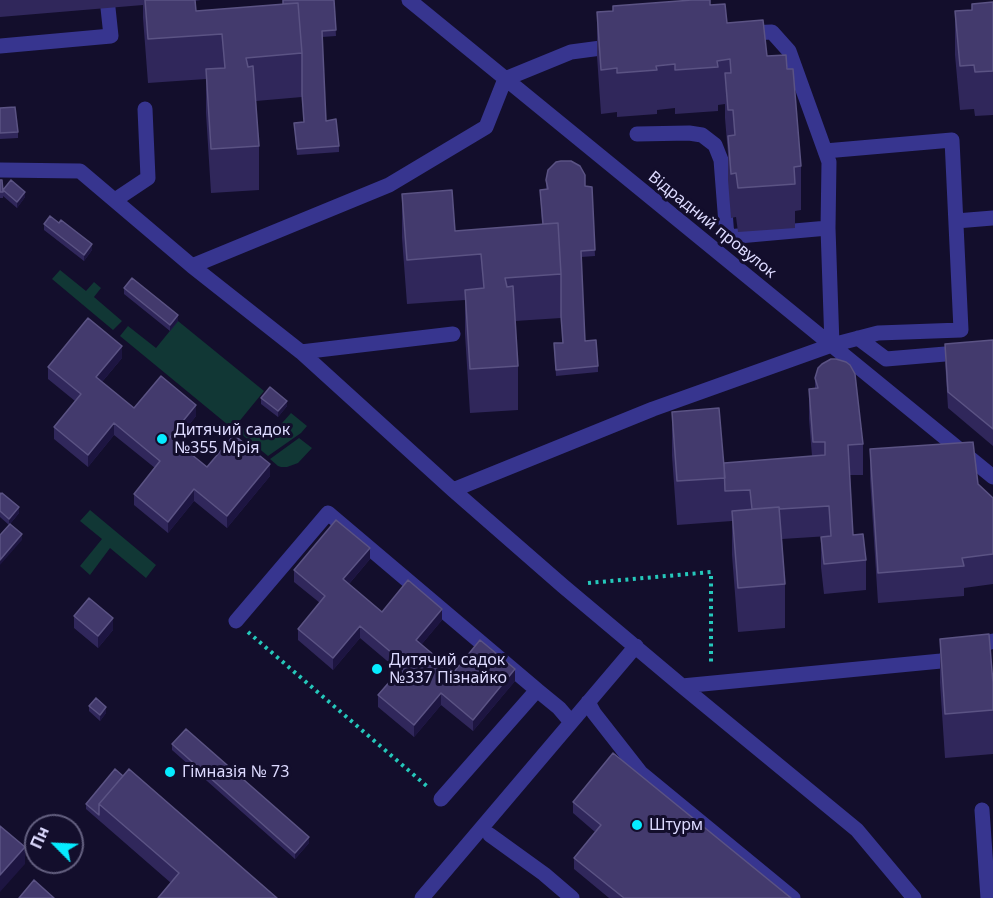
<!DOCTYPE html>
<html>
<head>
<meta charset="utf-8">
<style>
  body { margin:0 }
  #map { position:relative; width:993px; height:898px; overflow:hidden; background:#130e2c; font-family:"Noto Sans",sans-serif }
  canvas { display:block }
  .north { position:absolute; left:24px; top:814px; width:60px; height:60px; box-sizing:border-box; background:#130e2c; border:2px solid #646080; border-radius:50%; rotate:294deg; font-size:16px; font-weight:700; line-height:24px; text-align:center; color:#dddaff }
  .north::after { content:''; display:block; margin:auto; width:21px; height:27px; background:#06ebff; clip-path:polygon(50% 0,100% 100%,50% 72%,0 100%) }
</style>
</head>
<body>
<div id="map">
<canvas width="993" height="898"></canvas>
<div class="north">Пн</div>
</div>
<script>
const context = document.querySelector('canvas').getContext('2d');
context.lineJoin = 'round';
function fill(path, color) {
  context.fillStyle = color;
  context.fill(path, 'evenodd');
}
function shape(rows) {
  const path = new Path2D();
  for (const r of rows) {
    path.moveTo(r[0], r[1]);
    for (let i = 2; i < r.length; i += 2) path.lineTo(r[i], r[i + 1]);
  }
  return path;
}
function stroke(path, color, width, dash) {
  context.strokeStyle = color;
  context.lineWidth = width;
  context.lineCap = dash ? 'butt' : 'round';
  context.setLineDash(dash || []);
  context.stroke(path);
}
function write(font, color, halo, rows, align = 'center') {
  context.font = font + ' "Noto Sans",sans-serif';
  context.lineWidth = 6;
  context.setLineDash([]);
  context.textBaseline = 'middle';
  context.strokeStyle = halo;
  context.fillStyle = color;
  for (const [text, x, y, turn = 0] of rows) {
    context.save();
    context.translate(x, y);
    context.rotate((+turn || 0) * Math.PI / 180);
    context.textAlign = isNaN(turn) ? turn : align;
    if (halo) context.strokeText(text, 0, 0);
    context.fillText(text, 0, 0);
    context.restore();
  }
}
const green = shape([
  [60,270,86,291,94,282,101,288,94,297,122,321,113,330,52,279],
  [178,321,264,391,233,429,120,336,128,326,156,348],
  [291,413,307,426,301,433,268,456,240,433,247,424,267,440],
  [299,438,312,448,298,463,287,467,281,467,278,466,270,459],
  [90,510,156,565,146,578,110,548,90,575,80,566,102,539,80,521]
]);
const path = shape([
  [588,583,711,572,711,666],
  [248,632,429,788]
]);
const minor = shape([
  [409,0,993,477],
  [745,33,772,32,789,51,829,162,828,228,832,345],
  [0,46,111,36,108,8],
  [637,134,689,133,702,135,715,145,721,160,727,237,828,228],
  [0,170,80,171,192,266,301,352,453,490,563,586,682,686,857,830,914,898],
  [115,200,148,178,145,109],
  [956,221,993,218],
  [192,266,389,185,486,127,505,79,571,52,616,46],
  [858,338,886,359,993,350],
  [301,352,453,334],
  [453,490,653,409,832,345,878,333,961,330,952,140,825,151],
  [236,621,328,513,537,690],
  [682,686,941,661,993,641],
  [588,702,594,713,641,773,793,898],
  [441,799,537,690,559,708,571,722],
  [982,810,988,898],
  [490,835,544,874,572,898],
  [422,898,636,646]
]);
const wall = shape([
  [0,0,201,0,195,1,196,11,283,4,283,0,334,0,336,36,322,37,326,121,339,146,339,152,297,155,294,123,304,122,302,97,256,101,259,146,259,190,211,193,206,113,206,79,148,83,143,18,143,5,0,17],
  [993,2,993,115,975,116,974,109,960,110,955,55,955,11,972,10],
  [710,5,727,23,767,56,787,69,801,166,801,210,795,211,795,228,738,232,736,217,731,218,728,180,728,154,725,118,725,104,718,105,718,111,675,114,675,108,657,110,657,114,617,117,617,112,601,114,597,56,597,12],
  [0,108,18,132,18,138,0,139],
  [0,180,3,190,25,197,17,208,3,196,3,198,0,198],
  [546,180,592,187,595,256,581,257,585,341,598,366,598,372,556,376,554,343,563,343,561,318,515,321,518,366,518,410,470,413,465,334,465,300,407,304,402,238,402,194,455,231,542,224,540,190,546,189],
  [59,223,92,250,84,261,44,230,44,224],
  [124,288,178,321,170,331,124,294],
  [993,340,993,446,948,408,945,361,945,344],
  [122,358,102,382,134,408,196,416,176,441,207,467,270,476,227,528,194,501,168,533,134,505,134,494,155,468,114,435,88,467,54,439,54,427,75,401,48,379,48,367],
  [815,378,863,444,863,475,850,475,853,535,866,560,866,590,824,594,821,567,821,537,829,537,829,536,782,539,785,584,785,628,738,632,732,555,732,521,677,525,672,456,672,412,724,463,812,456,809,419,809,389,815,388],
  [261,398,287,406,278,417,261,404],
  [870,449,978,484,993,498,993,584,964,588,964,596,878,603,870,479],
  [0,493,19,513,10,524,22,540,9,525,0,517],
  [370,559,349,584,382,612,442,620,421,645,454,672,515,681,473,731,441,705,414,737,378,707,378,695,399,671,360,638,333,670,298,640,298,629,320,603,294,582,294,570],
  [74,616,113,630,98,648,74,628],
  [940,639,993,683,993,754,945,758,940,683],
  [89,706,106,713,100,721,89,711],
  [172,744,309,843,295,859,172,750],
  [115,769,277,898,171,883,86,809,86,804],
  [573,802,791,898,609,898,574,869,574,858,595,832,573,813]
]);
const shadedWall = shape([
  [25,192,25,197,17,208,17,202],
  [92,244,92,250,84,261,84,255],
  [178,315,178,321,170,331,170,325],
  [122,346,122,358,96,389,96,377],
  [287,401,287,406,278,417,278,411],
  [196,405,196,416,170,448,170,437],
  [114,423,114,435,88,467,88,455],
  [270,464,270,476,227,528,227,516],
  [194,489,194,501,168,533,168,522],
  [19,507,19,513,9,525,9,519],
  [22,534,22,540,0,565,0,560],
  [370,548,370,559,343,591,343,579],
  [442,609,442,620,416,651,416,640],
  [113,618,113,630,98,648,98,636],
  [360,626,360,638,333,670,333,658],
  [515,669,515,681,473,731,473,720],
  [441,693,441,705,414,737,414,725],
  [106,707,106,713,100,721,100,715],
  [309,837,309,843,295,859,295,853],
  [25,847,25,864,0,892,0,875]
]);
const building = shape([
  [145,0,195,0,196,11,298,3,302,53,246,58,248,67,253,66,259,146,211,149,206,69,225,68,222,34,148,39,145,0],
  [283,0,334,0,336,30,322,31,326,121,336,119,339,146,297,149,294,123,304,122,302,94,302,53,298,3,283,4,283,0],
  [692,0,710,0,710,5,725,4,727,23,763,20,767,56,786,55,787,69,793,69,801,166,794,167,795,184,738,188,736,173,731,174,728,136,735,135,733,110,728,110,725,73,731,73,730,59,717,61,718,67,675,70,675,64,656,66,657,70,617,73,617,68,601,70,597,12,613,11,613,6,692,0],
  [993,2,993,71,975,72,974,65,960,66,955,11,972,10,972,4,993,2],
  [15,107,18,132,0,133,0,108,15,107],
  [561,161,571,161,580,166,585,175,585,186,592,187,595,250,581,251,585,341,596,340,598,366,556,370,554,343,563,343,561,316,561,274,558,223,543,224,540,190,548,189,546,180,548,170,556,162,561,161],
  [0,180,2,180,3,192,0,192,0,180],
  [11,180,25,192,17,202,3,190,11,180],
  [452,190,455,231,558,223,561,274,505,278,507,287,513,286,518,366,470,369,465,290,484,288,481,254,407,260,402,194,452,190],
  [50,216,59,223,61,220,92,244,84,255,44,224,50,216],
  [132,278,178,315,170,325,124,288,132,278],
  [88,318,122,346,96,377,134,408,161,376,196,405,170,437,207,467,234,435,270,464,227,516,194,489,168,522,134,494,160,461,114,423,88,455,54,427,81,394,48,367,88,318],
  [993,340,993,429,948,392,945,344,993,340],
  [831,359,836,359,846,362,850,365,855,374,863,444,848,445,853,535,863,534,866,560,824,564,821,537,831,536,829,506,780,509,779,507,752,509,750,490,725,491,724,463,825,455,825,442,813,442,809,389,818,388,815,378,818,368,822,364,831,359],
  [270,387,287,401,278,411,261,398,270,387],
  [719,408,725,478,677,481,672,412,719,408],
  [973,442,978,484,993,498,993,554,962,558,964,566,878,573,870,449,973,442],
  [0,493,1,494,2,493,19,507,9,519,0,511,0,493],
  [779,507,785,584,738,588,732,511,779,507],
  [336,520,370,548,343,579,382,612,408,580,442,609,416,640,454,672,480,640,515,669,473,720,441,693,414,725,378,695,405,664,360,626,333,658,298,629,325,596,294,570,336,520],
  [10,524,22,534,0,560,0,535,10,524],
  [89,598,113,618,98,636,74,616,89,598],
  [989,634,993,683,993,710,945,714,940,639,989,634],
  [96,698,106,707,100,715,89,706,96,698],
  [186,729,309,837,295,853,172,744,186,729],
  [613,753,791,898,624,898,574,858,601,825,573,802,613,753],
  [115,769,123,776,99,804,99,815,86,804,115,769],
  [129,769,277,898,158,898,179,873,99,804,129,769],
  [0,826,25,847,0,875,0,826],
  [34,880,54,898,19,898,34,880]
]);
const markers = [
  [162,439,6,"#06ebff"],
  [377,669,6,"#06ebff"],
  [170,772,6,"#06ebff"],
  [637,825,6,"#06ebff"]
];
const streetNames = [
  ["Відрадний провулок",712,225,39]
];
const poiNames = [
  ["Дитячий садок",174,430],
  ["№355 Мрія",174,448],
  ["Дитячий садок",389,660],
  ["№337 Пізнайко",389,678],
  ["Гімназія № 73",182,772],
  ["Штурм",649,825]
];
fill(green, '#113735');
stroke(path, '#25c8bb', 4, [3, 4.5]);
stroke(minor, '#37358f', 15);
fill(wall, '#30275b');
fill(shadedWall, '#1d1541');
fill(building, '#433a6d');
stroke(building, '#5b5384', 1.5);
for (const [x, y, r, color] of markers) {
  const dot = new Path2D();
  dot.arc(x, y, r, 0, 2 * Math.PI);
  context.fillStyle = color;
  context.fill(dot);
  stroke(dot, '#130e2c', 2);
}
write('16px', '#dddaff', '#130e2c', streetNames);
write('16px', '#dddaff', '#130e2c', poiNames, 'left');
</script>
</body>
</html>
